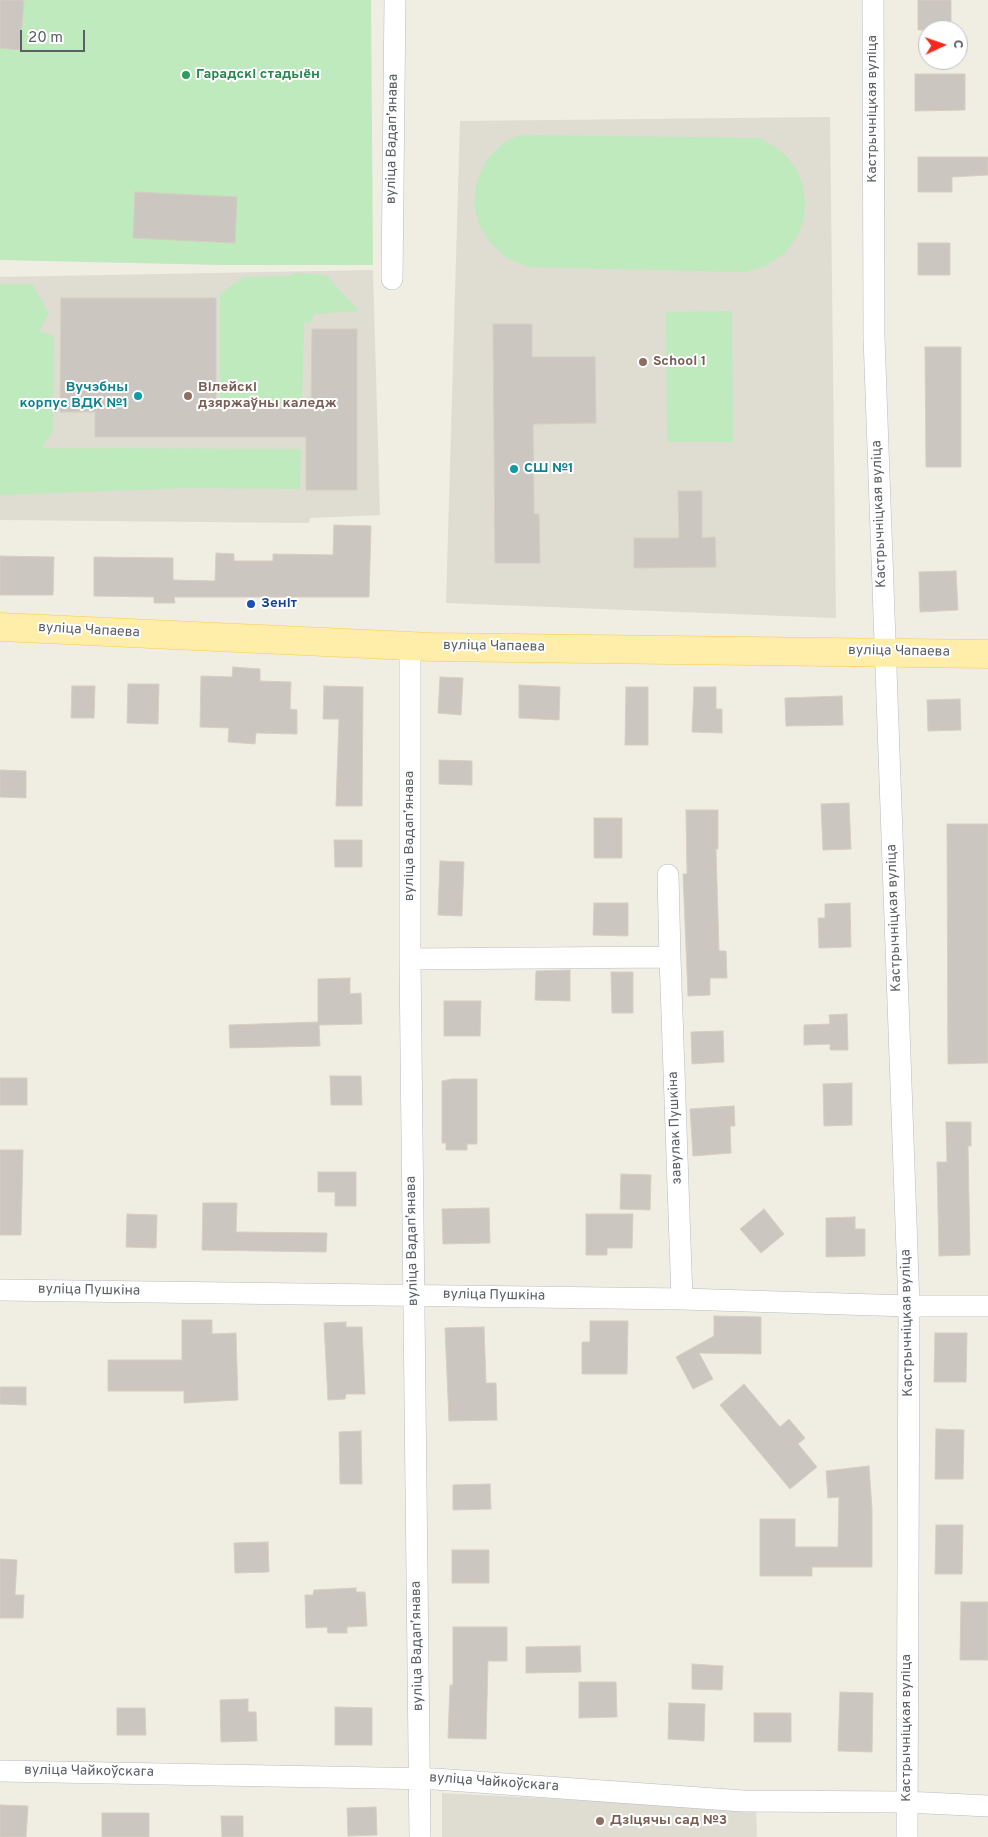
<!DOCTYPE html>
<html>
<head>
<meta charset="utf-8">
<style>
  body { margin:0 }
  #map { position:relative; width:988px; height:1837px; overflow:hidden; background:#f0ede3; font-family:Overpass,sans-serif }
  canvas { display:block }
  .north { position:absolute; left:918px; top:20px; width:50px; height:50px; box-sizing:border-box; background:#fff; border:1px solid #bdbfc2; border-radius:50%; rotate:87deg; font-size:14px; font-weight:700; line-height:20px; text-align:center; color:#5b6066 }
  .north::after { content:''; display:block; margin:auto; width:18px; height:22px; background:#fc281d; clip-path:polygon(50% 0,100% 100%,50% 72%,0 100%) }
  .scale { position:absolute; left:20px; top:30px; width:65px; height:22px; box-sizing:border-box; border:2px solid #5b6066; border-top:0; padding-left:6px; font-size:15px; line-height:18px; white-space:nowrap; color:#5b6066; -webkit-text-stroke:4px #fff; paint-order:stroke }
</style>
</head>
<body>
<div id="map">
<canvas width="988" height="1837"></canvas>
<div class="north">С</div>
<div class="scale">20 m</div>
</div>
<script>
const context = document.querySelector('canvas').getContext('2d');
context.lineJoin = 'round';
function fill(path, color) {
  context.fillStyle = color;
  context.fill(path, 'evenodd');
}
function shape(rows) {
  const path = new Path2D();
  for (const r of rows) {
    path.moveTo(r[0], r[1]);
    for (let i = 2; i < r.length; i += 2) path.lineTo(r[i], r[i + 1]);
  }
  return path;
}
function stroke(path, color, width, dash) {
  context.strokeStyle = color;
  context.lineWidth = width;
  context.lineCap = dash ? 'butt' : 'round';
  context.setLineDash(dash || []);
  context.stroke(path);
}
function write(font, color, halo, rows, align = 'center') {
  context.font = font + ' Overpass,sans-serif';
  context.lineWidth = 4;
  context.setLineDash([]);
  context.textBaseline = 'middle';
  context.strokeStyle = halo;
  context.fillStyle = color;
  for (const [text, x, y, turn = 0] of rows) {
    context.save();
    context.translate(x, y);
    context.rotate((+turn || 0) * Math.PI / 180);
    context.textAlign = isNaN(turn) ? turn : align;
    if (halo) context.strokeText(text, 0, 0);
    context.fillText(text, 0, 0);
    context.restore();
  }
}
const education = shape([
  [830,117,836,618,446,603,460,121],
  [373,270,380,515,310,518,309,523,0,520,0,277],
  [442,1793,598,1801,756,1805,757,1837,442,1837]
]);
const green = shape([
  [0,0,371,0,373,265,222,265,0,260],
  [533,135,759,138,774,146,787,157,797,170,803,186,805,202,804,219,798,235,785,253,766,266,745,272,529,267,508,259,491,244,479,225,474,203,477,181,487,160,502,144,517,136],
  [293,273,326,275,359,311,314,314,310,323,304,323,302,403,220,405,220,294,243,277,291,276],
  [0,284,32,284,49,313,39,331,54,336,53,432,41,448,301,449,300,489,188,488,0,495],
  [732,311,733,442,667,442,666,312]
]);
const building = shape([
  [0,0,24,0,20,50,0,48,0,0],
  [918,0,951,0,951,30,918,30,918,0],
  [915,74,965,74,965,110,915,111,915,74],
  [918,157,988,157,988,175,952,177,952,192,918,192,918,157],
  [135,192,237,197,235,243,133,238,135,192],
  [918,243,950,243,950,275,918,275,918,243],
  [61,298,216,298,216,408,311,408,312,329,357,329,357,490,306,490,306,437,95,437,95,412,60,412,61,298],
  [493,324,532,324,532,357,595,357,596,423,533,424,534,514,539,514,540,563,495,563,493,324],
  [925,347,961,347,961,467,926,467,925,347],
  [678,491,702,491,702,538,715,537,716,567,634,568,634,538,679,538,678,491],
  [334,525,371,526,369,597,174,597,175,603,154,603,154,597,94,596,94,557,173,558,173,580,215,581,216,553,234,554,234,561,273,561,273,554,333,555,334,525],
  [0,556,54,557,53,595,0,595,0,556],
  [956,571,958,610,920,612,919,572,956,571],
  [233,667,260,669,260,681,291,682,290,709,297,710,297,734,256,733,255,744,228,742,229,728,200,727,201,676,232,677,233,667],
  [440,677,463,678,461,715,438,713,440,677],
  [128,684,159,684,158,724,127,723,128,684],
  [519,685,560,687,559,720,519,718,519,685],
  [72,686,95,686,94,718,71,718,72,686],
  [324,686,363,687,362,806,336,806,339,719,323,719,324,686],
  [626,687,648,687,648,745,625,745,626,687],
  [694,687,716,687,716,709,722,709,722,733,692,732,694,687],
  [842,696,843,725,786,726,785,698,842,696],
  [960,699,961,730,928,731,927,700,960,699],
  [439,760,472,761,472,785,439,784,439,760],
  [0,770,26,771,26,798,0,797,0,770],
  [849,803,851,849,823,850,821,804,849,803],
  [686,810,718,810,718,849,716,849,719,951,726,951,727,978,710,978,710,995,688,996,683,874,687,874,686,810],
  [594,818,622,818,622,858,594,858,594,818],
  [947,824,988,824,988,1063,948,1064,947,824],
  [334,840,362,840,362,867,335,867,334,840],
  [440,861,464,862,462,916,438,915,440,861],
  [594,903,628,903,628,936,593,935,594,903],
  [850,903,851,947,819,948,818,918,825,918,825,904,850,903],
  [570,970,570,1001,535,1000,536,971,570,970],
  [611,972,633,972,633,1013,612,1013,611,972],
  [350,978,350,994,361,993,362,1024,319,1025,320,1046,230,1048,229,1025,318,1022,318,979,350,978],
  [444,1001,481,1001,480,1036,444,1036,444,1001],
  [847,1014,848,1050,830,1050,830,1044,804,1045,804,1025,830,1024,829,1015,847,1014],
  [723,1031,724,1062,692,1064,691,1032,723,1031],
  [330,1076,361,1076,362,1105,331,1105,330,1076],
  [0,1078,27,1078,27,1105,0,1105,0,1078],
  [452,1079,477,1079,477,1144,467,1144,467,1150,446,1150,446,1143,442,1143,442,1081,452,1079],
  [852,1083,852,1125,824,1126,823,1084,852,1083],
  [734,1106,735,1126,730,1126,731,1153,693,1156,690,1109,734,1106],
  [946,1122,971,1122,971,1146,968,1146,970,1255,939,1256,937,1162,947,1162,946,1122],
  [0,1150,23,1150,21,1235,0,1235,0,1150],
  [318,1172,356,1172,356,1206,335,1206,335,1192,318,1192,318,1172],
  [621,1174,651,1175,650,1210,620,1209,621,1174],
  [203,1203,237,1203,236,1232,327,1233,326,1252,202,1250,203,1203],
  [489,1208,490,1243,443,1244,442,1209,489,1208],
  [764,1209,784,1234,761,1253,740,1229,764,1209],
  [127,1214,157,1215,156,1248,126,1247,127,1214],
  [586,1214,633,1214,632,1248,607,1248,607,1255,586,1255,586,1214],
  [855,1217,855,1229,865,1229,865,1256,826,1257,826,1218,855,1217],
  [714,1316,761,1317,761,1354,699,1353,713,1379,693,1389,676,1357,714,1336,714,1316],
  [182,1320,212,1320,212,1334,236,1333,238,1400,184,1403,184,1391,108,1391,108,1360,182,1360,182,1320],
  [590,1321,628,1321,627,1374,582,1374,582,1342,590,1342,590,1321],
  [346,1322,346,1327,362,1327,365,1394,346,1394,345,1399,328,1400,324,1323,346,1322],
  [484,1327,486,1383,496,1383,497,1420,449,1421,445,1328,484,1327],
  [935,1333,967,1333,966,1382,934,1382,935,1333],
  [744,1384,780,1427,789,1419,805,1438,798,1444,817,1467,790,1489,720,1405,744,1384],
  [0,1387,26,1387,26,1405,0,1404,0,1387],
  [936,1429,964,1430,963,1479,935,1479,936,1429],
  [361,1431,362,1484,340,1484,339,1432,361,1431],
  [869,1466,872,1509,872,1567,812,1567,812,1576,760,1576,760,1519,795,1519,795,1547,838,1547,839,1497,828,1498,826,1471,869,1466],
  [490,1484,491,1509,453,1510,453,1485,490,1484],
  [936,1525,963,1525,962,1574,935,1574,936,1525],
  [268,1542,269,1572,235,1573,234,1543,268,1542],
  [452,1550,489,1550,489,1583,452,1583,452,1550],
  [0,1559,17,1560,15,1595,24,1595,23,1618,0,1618,0,1559],
  [356,1588,356,1592,365,1592,367,1626,347,1627,347,1633,328,1633,327,1627,306,1628,305,1595,313,1595,314,1590,356,1588],
  [961,1602,988,1602,988,1660,960,1660,961,1602],
  [453,1627,507,1627,507,1661,488,1661,486,1739,448,1738,450,1685,453,1685,453,1627],
  [580,1646,581,1672,526,1673,526,1647,580,1646],
  [692,1664,723,1666,722,1690,692,1689,692,1664],
  [579,1682,616,1682,617,1717,579,1718,579,1682],
  [840,1692,873,1693,872,1752,838,1751,840,1692],
  [248,1699,248,1712,256,1712,257,1741,221,1742,220,1700,248,1699],
  [669,1703,705,1704,704,1741,668,1739,669,1703],
  [335,1707,372,1708,372,1745,335,1745,335,1707],
  [117,1708,145,1708,146,1735,117,1735,117,1708],
  [754,1713,791,1713,791,1742,754,1742,754,1713],
  [0,1805,28,1806,26,1837,0,1837,0,1805],
  [376,1807,377,1835,348,1836,347,1808,376,1807],
  [102,1813,149,1813,149,1837,102,1837,102,1813],
  [221,1816,243,1816,243,1837,222,1837,221,1816]
]);
const minor = shape([
  [873,0,874,337,909,1306,907,1837],
  [392,279,395,0],
  [410,646,410,959,420,1837],
  [668,875,670,957],
  [410,959,670,957,682,1299],
  [0,1290,682,1299,909,1306,988,1306],
  [0,1771,435,1779,743,1801,906,1802,988,1806]
]);
const major = shape([
  [0,627,432,647,988,654]
]);
const markers = [
  [186,75,5,"#2e9e5b"],
  [643,362,5,"#8d6e63"],
  [138,396,5,"#0f9aa8"],
  [188,396,5,"#8d6e63"],
  [514,469,5,"#0f9aa8"],
  [251,604,5,"#1a4fb4"],
  [600,1821,5,"#8d6e63"]
];
const leisureNames = [
  ["Гарадскі стадыён",196,75]
];
const streetNames = [
  ["Кастрычніцкая вуліца",873,109,-90],
  ["вуліца Вадапʼянава",393,139,-89],
  ["Кастрычніцкая вуліца",880,514,-92],
  ["вуліца Чапаева",89,631,3],
  ["вуліца Чапаева",494,647,1],
  ["вуліца Чапаева",899,652,1],
  ["вуліца Вадапʼянава",410,836,-90],
  ["Кастрычніцкая вуліца",895,918,-92],
  ["завулак Пушкіна",676,1128,-92],
  ["вуліца Вадапʼянава",413,1241,-91],
  ["вуліца Пушкіна",89,1291,1],
  ["вуліца Пушкіна",494,1296,1],
  ["Кастрычніцкая вуліца",908,1323,-91],
  ["вуліца Вадапʼянава",418,1646,-91],
  ["Кастрычніцкая вуліца",907,1728,-90],
  ["вуліца Чайкоўскага",89,1772,1],
  ["вуліца Чайкоўскага",494,1783,4]
];
const educationNames = [
  ["School 1",653,362],
  ["Вілейскі",198,388],
  ["дзяржаўны каледж",198,404],
  ["Дзіцячы сад №3",610,1821]
];
const cultureNames = [
  ["Вучэбны",128,388],
  ["корпус ВДК №1",128,404],
  ["СШ №1",524,469,"left"]
];
const transitNames = [
  ["Зеніт",261,604]
];
fill(education, '#dfdcd2');
fill(green, '#beeabd');
fill(building, '#cbc7c0');
stroke(building, '#d5cec1', 1);
stroke(minor, '#b8bcc1', 22);
stroke(major, '#ffc74d', 29);
stroke(minor, '#fff', 21);
stroke(major, '#ffeea9', 28);
for (const [x, y, r, color] of markers) {
  const dot = new Path2D();
  dot.arc(x, y, r, 0, 2 * Math.PI);
  context.fillStyle = color;
  context.fill(dot);
  stroke(dot, '#fff', 2);
}
write('bold 14px', '#27864d', '#fff', leisureNames, 'left');
write('14px', '#5b6066', '#fff', streetNames);
write('bold 14px', '#785e54', '#fff', educationNames, 'left');
write('bold 14px', '#0d838f', '#fff', cultureNames, 'right');
write('bold 14px', '#164399', '#fff', transitNames, 'left');
</script>
</body>
</html>
